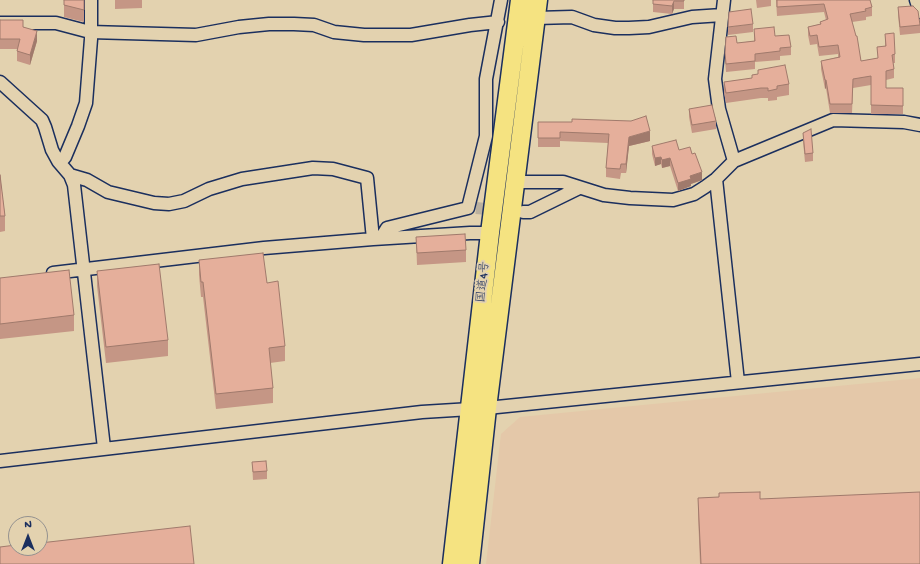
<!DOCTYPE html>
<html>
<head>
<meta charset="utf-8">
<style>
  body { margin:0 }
  #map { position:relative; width:920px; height:564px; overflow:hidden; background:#e3d2af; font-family:"Gochi Hand",sans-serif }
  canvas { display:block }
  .north { position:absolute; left:8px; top:516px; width:40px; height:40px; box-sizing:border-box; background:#e3d2af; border:1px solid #93918f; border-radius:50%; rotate:0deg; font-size:11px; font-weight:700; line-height:16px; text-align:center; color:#1b2f5e }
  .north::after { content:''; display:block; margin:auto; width:14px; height:18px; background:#1b2f5e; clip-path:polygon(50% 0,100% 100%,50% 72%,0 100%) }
</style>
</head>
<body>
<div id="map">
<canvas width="920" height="564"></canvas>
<div class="north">N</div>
</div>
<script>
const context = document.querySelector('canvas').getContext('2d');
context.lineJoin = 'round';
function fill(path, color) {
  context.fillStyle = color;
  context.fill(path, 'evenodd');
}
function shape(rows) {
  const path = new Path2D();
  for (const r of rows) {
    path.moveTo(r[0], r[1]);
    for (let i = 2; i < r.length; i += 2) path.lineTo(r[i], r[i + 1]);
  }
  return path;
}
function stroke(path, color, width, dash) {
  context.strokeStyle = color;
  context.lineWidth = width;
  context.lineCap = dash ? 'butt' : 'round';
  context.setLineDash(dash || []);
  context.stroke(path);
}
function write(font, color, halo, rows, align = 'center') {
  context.font = font + ' "Gochi Hand","Klee One",sans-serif';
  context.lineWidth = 4;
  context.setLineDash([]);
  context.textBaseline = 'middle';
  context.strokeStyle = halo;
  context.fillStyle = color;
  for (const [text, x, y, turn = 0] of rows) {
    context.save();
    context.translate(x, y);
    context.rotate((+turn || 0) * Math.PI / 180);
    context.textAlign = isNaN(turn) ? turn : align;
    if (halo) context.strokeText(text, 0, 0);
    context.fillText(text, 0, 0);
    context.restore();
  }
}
const built = shape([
  [920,378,920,564,486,564,501,434,520,417]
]);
const minorTunnel = shape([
  [476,208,519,212]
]);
const minor = shape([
  [724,0,715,79,719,109,734,161],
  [916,0,920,12],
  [536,18,572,17,594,25,615,28,629,28,649,27,692,17,722,15],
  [0,23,56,23,90,32,196,35,239,27,269,24,294,24,314,25,334,32,364,35,411,35,470,25,498,22],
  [0,82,42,120,45,127,52,150,58,161,70,175,74,185,104,448],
  [60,163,65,157,78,126,86,103,91,39,91,0],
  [70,175,87,180,108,192,154,203,169,204,184,201,209,189,242,179,313,168,333,169,367,178,373,239],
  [716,179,738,382],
  [514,182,563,182,604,195,630,198,673,200,694,194,705,187,716,179,734,161,833,120,904,122,920,125],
  [523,212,530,212,579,188],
  [381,238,387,228,468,208,486,136,486,79,501,0],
  [53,273,264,248,373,239,470,233,490,233],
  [0,461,422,412,487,408,920,364]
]);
const highway = shape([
  [452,564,490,233,520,0],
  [470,564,487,408,538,0]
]);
const wall = shape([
  [64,0,84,0,84,22,64,17],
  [115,0,142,0,142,8,115,9],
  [684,0,684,9,674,9,672,14,653,12,653,4],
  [756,0,771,0,771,6,757,8],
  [776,0,870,0,872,7,872,16,866,17,866,20,852,22,861,61,878,58,877,47,885,46,885,34,895,54,895,63,893,63,894,69,894,78,886,80,886,88,903,88,903,114,871,114,871,85,853,88,852,113,830,113,826,88,825,89,821,69,821,61,838,57,838,54,819,56,817,44,810,45,808,35,808,27,820,24,820,22,826,20,824,12,777,16],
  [898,7,920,25,920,33,900,35,898,15],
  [0,20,23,27,37,41,30,65,17,61,17,49,0,49],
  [753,24,753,32,728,35,728,27],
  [754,29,775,36,791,47,791,55,780,56,780,60,755,62,755,69,726,72,725,61,725,53,737,43,754,41],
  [758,70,789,84,789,95,777,97,777,100,768,101,768,98,761,98,726,103,724,93,724,82,752,78,752,75,758,74],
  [689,109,716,121,716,129,692,133,689,117],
  [538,122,650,141,629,146,626,173,621,173,620,179,606,177,606,168,608,143,560,141,560,147,538,147],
  [803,133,813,153,813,161,805,162,803,141],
  [652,146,679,150,702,180,691,184,691,186,678,191,670,166,662,168,661,164,655,166,652,154],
  [0,175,5,216,5,231,0,232],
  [416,237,466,250,466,262,417,265],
  [199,260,267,283,285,346,285,361,270,363,273,388,273,403,216,409,203,297,201,297,199,275],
  [97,271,168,340,168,356,106,363,97,286],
  [0,278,74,315,74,331,0,339],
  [252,462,267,471,267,479,253,480],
  [698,498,760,499,920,564,700,564,698,514]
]);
const shadedWall = shape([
  [674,1,674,9,672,14,672,6],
  [37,31,37,41,30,65,30,55],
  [825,80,826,80,826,88,825,89],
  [650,131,650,141,629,146,626,173,626,164,629,137],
  [661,157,661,164,655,166,655,158],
  [670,158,670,166,662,168,662,160],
  [702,172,702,180,691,184,691,186,678,191,678,183,690,176]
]);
const building = shape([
  [64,0,84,0,84,10,64,5,64,0],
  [653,0,684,0,684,1,674,1,672,6,653,4,653,0],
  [777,0,870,0,872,7,865,9,866,11,850,14,856,36,857,36,861,61,878,58,877,47,886,46,885,34,894,33,895,54,892,55,894,69,886,71,886,88,903,88,903,106,871,105,871,76,853,79,852,104,830,104,826,80,825,80,821,61,840,57,838,45,819,47,817,35,810,36,808,27,821,24,820,22,828,19,824,4,777,7,777,0],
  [913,6,918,11,920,25,900,27,898,7,913,6],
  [751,9,753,24,728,27,729,12,751,9],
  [0,20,23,20,23,27,37,31,30,55,17,51,20,39,0,39,0,20],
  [774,27,775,36,789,35,791,47,780,48,780,51,755,54,755,61,726,64,725,53,726,37,736,36,737,43,755,41,754,29,774,27],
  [785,65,789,84,777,86,777,89,768,91,768,88,761,88,726,93,724,82,752,78,752,75,758,74,758,70,785,65],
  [712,105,716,121,692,125,689,109,712,105],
  [646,116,650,131,629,137,626,164,621,164,620,169,606,168,609,134,560,132,560,138,538,138,538,122,572,122,572,119,631,121,646,116],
  [811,129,813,153,805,154,803,133,811,129],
  [676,140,679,150,690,147,692,154,695,153,702,172,690,176,691,179,678,183,670,158,662,160,661,157,655,158,652,146,676,140],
  [0,175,5,216,0,216,0,175],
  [465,234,466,250,417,253,416,237,465,234],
  [263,253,267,283,278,281,285,346,269,348,273,388,216,394,203,282,201,282,199,260,263,253],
  [159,264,168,340,106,347,97,271,159,264],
  [69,270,74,315,0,324,0,278,69,270],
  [266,461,267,471,253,472,252,462,266,461],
  [760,492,760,499,920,492,920,564,701,564,698,498,719,497,719,493,760,492],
  [190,526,194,564,0,564,0,547,16,545,16,548,40,548,40,543,190,526]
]);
const streetNames = [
  ["国道4号",484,282,-84]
];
fill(built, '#e4c8a9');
stroke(minorTunnel, '#bbb19f', 12, [12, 6]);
stroke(minor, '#1b2f5e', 15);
stroke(highway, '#1b2f5e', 21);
stroke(minor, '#e3d2af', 12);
stroke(highway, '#f5e381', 18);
fill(wall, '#c59685');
fill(shadedWall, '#a07a6c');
fill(building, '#e5af9b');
stroke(building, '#a07a6c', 1);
write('12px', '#1b2f5e', '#e3d2af', streetNames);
</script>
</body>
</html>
